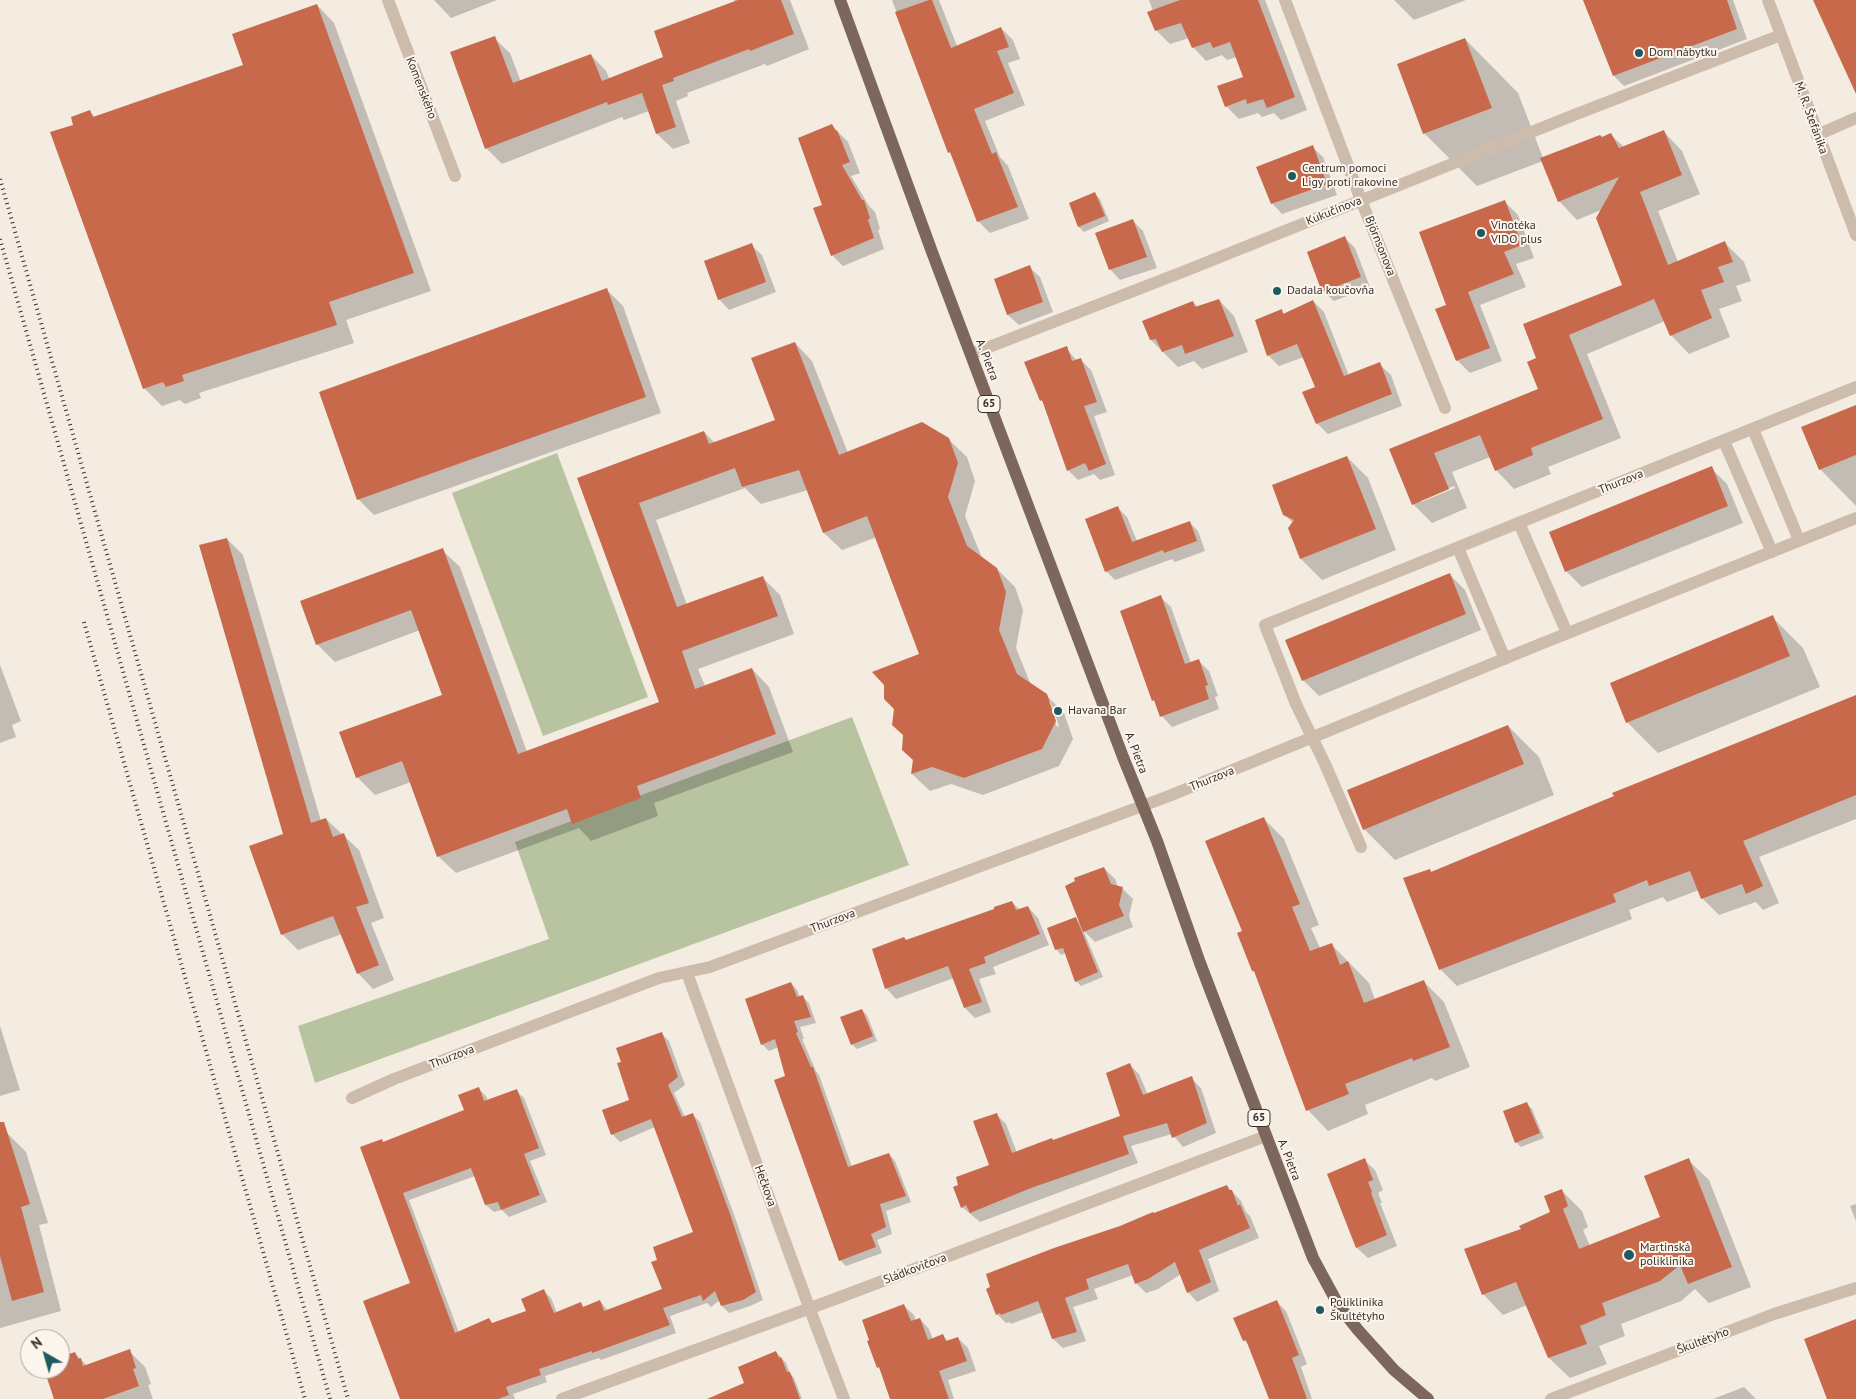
<!DOCTYPE html>
<html>
<head>
<meta charset="utf-8">
<style>
  body { margin:0 }
  #map { position:relative; width:1856px; height:1399px; overflow:hidden; background:#f4ebe1; font-family:"PT Sans",sans-serif }
  canvas { display:block }
  .north { position:absolute; left:20px; top:1329px; width:50px; height:50px; box-sizing:border-box; background:#fbf5ee; border:1px solid #aea6a0; border-radius:50%; rotate:322deg; font-size:14px; font-weight:700; line-height:20px; text-align:center; color:#3b302b }
  .north::after { content:''; display:block; margin:auto; width:18px; height:22px; background:#1f5a5e; clip-path:polygon(50% 0,100% 100%,50% 72%,0 100%) }
</style>
</head>
<body>
<div id="map">
<canvas width="1856" height="1399"></canvas>
<div class="north">N</div>
</div>
<script>
const context = document.querySelector('canvas').getContext('2d');
context.lineJoin = 'round';
function fill(path, color) {
  context.fillStyle = color;
  context.fill(path, 'evenodd');
}
function shape(rows) {
  const path = new Path2D();
  for (const r of rows) {
    path.moveTo(r[0], r[1]);
    for (let i = 2; i < r.length; i += 2) path.lineTo(r[i], r[i + 1]);
  }
  return path;
}
function stroke(path, color, width, dash) {
  context.strokeStyle = color;
  context.lineWidth = width;
  context.lineCap = dash ? 'butt' : 'round';
  context.setLineDash(dash || []);
  context.stroke(path);
}
function write(font, color, halo, rows, align = 'center') {
  context.font = font + ' "PT Sans",sans-serif';
  context.lineWidth = 4;
  context.setLineDash([]);
  context.textBaseline = 'middle';
  context.strokeStyle = halo;
  context.fillStyle = color;
  for (const [text, x, y, turn = 0] of rows) {
    context.save();
    context.translate(x, y);
    context.rotate((+turn || 0) * Math.PI / 180);
    context.textAlign = isNaN(turn) ? turn : align;
    if (halo) context.strokeText(text, 0, 0);
    context.fillText(text, 0, 0);
    context.restore();
  }
}
const green = shape([
  [557,453,648,697,543,736,452,493],
  [852,717,909,865,315,1083,298,1026,549,939,515,842]
]);
const shadow = shape([
  [434,0,497,0,451,18],
  [734,0,790,0,809,49,767,66,765,64,687,93,688,96,676,101,690,143,673,149,657,134,649,111,624,120,622,117,502,164,486,148,494,38,510,53,521,82,591,55,606,71,610,80,664,58,735,3],
  [892,0,939,0,957,46,1001,28,1013,40,1020,59,1008,63,1025,105,985,121,1000,157,1008,166,1029,219,990,233,978,221,952,155,949,152],
  [1149,0,1265,0,1307,110,1281,120,1274,113,1262,117,1258,113,1239,119,1226,106,1245,77,1237,57,1227,60,1222,55,1206,61,1193,47,1189,38,1170,44,1156,30,1153,11],
  [1394,0,1466,0,1414,20],
  [1583,0,1733,0,1747,39,1624,86,1614,76],
  [317,5,334,23,431,291,346,320,354,343,199,393,201,398,185,404,180,400,162,406,144,388,75,126,90,112,95,117,245,66],
  [1465,39,1518,93,1543,158,1611,135,1624,147,1664,132,1682,151,1700,194,1658,211,1678,262,1725,243,1744,262,1751,281,1736,286,1742,301,1719,309,1730,337,1689,354,1671,335,1665,321,1587,354,1621,438,1548,467,1551,474,1514,489,1496,470,1490,457,1452,472,1467,508,1432,523,1413,504,1391,450,1540,390,1538,359,1623,286,1601,210,1577,220,1559,201,1543,161,1477,186,1424,133],
  [1454,486,1455,488,1421,502,1421,500],
  [832,126,848,142,860,173,851,176,869,206,875,212,880,229,878,230,884,249,843,266,832,255,823,205],
  [1312,147,1323,157,1337,195,1282,214,1272,203],
  [1095,194,1100,199,1109,221,1084,232,1079,227,1070,204],
  [1505,202,1518,215,1534,258,1516,264,1526,287,1480,305,1502,361,1470,373,1457,360,1448,305],
  [1133,221,1143,231,1157,268,1120,280,1110,269],
  [1345,238,1355,248,1370,287,1334,301,1323,291],
  [751,245,762,255,776,292,729,310,719,299],
  [1029,267,1040,277,1053,312,1019,325,1008,315,995,280],
  [607,290,623,306,661,413,374,515,358,499],
  [1219,300,1234,316,1248,352,1202,369,1194,361,1178,367,1151,340,1193,302,1198,307],
  [1313,301,1324,312,1349,376,1379,364,1391,375,1402,406,1328,434,1317,423,1317,388,1304,357,1279,366,1268,355,1281,311,1285,314],
  [795,343,812,361,848,453,948,439,967,457,975,481,965,516,982,558,997,569,1015,587,1023,610,1016,648,1031,685,1046,695,1064,713,1073,739,1059,766,983,795,951,784,930,791,912,774,921,654,877,537,842,550,824,533,808,490,761,504,745,488,656,520,687,605,762,577,780,595,794,634,698,669,705,686,752,669,769,687,793,752,654,803,658,816,591,841,579,828,456,873,438,856,411,782,375,795,357,777,443,695,420,630,335,662,317,644,442,550,460,567,527,752,660,703,578,478,704,432,715,443,776,421],
  [1048,701,1050,701,1059,726,1057,727],
  [1066,348,1077,361,1080,359,1091,370,1107,412,1094,416,1115,475,1100,480,1094,474,1078,480,1068,470,1045,404,1041,400],
  [1856,406,1856,506,1820,469],
  [1347,457,1368,478,1396,550,1322,580,1301,559,1289,528,1293,523,1284,514],
  [1711,468,1727,484,1743,523,1582,587,1566,571],
  [1118,508,1127,517,1137,541,1189,522,1198,531,1205,551,1175,562,1172,559,1115,580,1106,571],
  [227,539,243,555,321,821,326,819,359,850,384,918,371,923,394,980,373,989,358,973,342,934,298,950,282,934,284,834],
  [1449,574,1465,590,1481,630,1319,696,1303,680],
  [1160,597,1171,607,1191,663,1198,660,1209,671,1218,696,1215,697,1219,709,1172,727,1162,716,1157,703,1153,700],
  [1772,617,1803,648,1820,687,1658,753,1627,722],
  [0,665,21,721,12,725,16,737,0,743],
  [1856,696,1856,819,1759,857,1779,903,1763,910,1756,902,1719,915,1702,898,1699,890,1667,902,1663,897,1629,910,1632,919,1457,986,1440,969,1430,870,1432,873],
  [1508,726,1539,757,1554,795,1395,860,1364,829],
  [1263,818,1284,839,1319,925,1311,928,1320,948,1331,944,1369,983,1375,1000,1423,981,1444,1002,1470,1067,1435,1081,1432,1078,1365,1105,1368,1114,1328,1131,1308,1110,1256,973,1253,971,1244,931],
  [1104,868,1115,879,1118,887,1122,888,1133,899,1129,916,1133,927,1095,942,1083,930,1103,977,1081,986,1076,981,1066,953,1061,955,1057,950,1049,929,1075,918,1081,924],
  [1012,902,1020,910,1028,907,1038,918,1049,945,993,967,996,974,979,979,991,1012,975,1018,965,1008,954,978,896,999,886,988,907,941,996,910],
  [791,983,797,990,800,997,803,997,809,1003,816,1023,800,1027,804,1039,802,1039,816,1071,819,1075,852,1167,889,1154,895,1161,911,1202,886,1211,892,1234,877,1240,882,1253,846,1266,840,1260,779,1047,769,1051,762,1044],
  [862,1010,867,1015,877,1041,857,1049,852,1044],
  [0,1026,20,1090,0,1096],
  [662,1034,669,1041,685,1085,674,1093,685,1117,693,1115,700,1122,737,1223,763,1300,750,1306,729,1313,722,1306,720,1300,711,1307,707,1303,670,1316,676,1333,601,1360,599,1358,545,1376,547,1382,513,1394,515,1399,402,1399,412,1283,382,1141,384,1143,465,1111,479,1089,486,1096,488,1101,516,1091,524,1098,546,1155,530,1161,547,1202,509,1217,502,1210,494,1212,486,1205,475,1176,409,1200,459,1333,493,1324,528,1312,544,1291,551,1298,557,1313,580,1304,584,1308,600,1301,608,1311,663,1289,659,1261,695,1233,655,1127,620,1142,612,1134,631,1101,622,1062],
  [1130,1065,1139,1074,1148,1095,1191,1078,1201,1088,1216,1133,1183,1147,1172,1134,1131,1146,1138,1163,980,1222,962,1207,990,1165,996,1114,1006,1124,1017,1153,1122,1117],
  [1527,1104,1532,1109,1544,1138,1521,1147,1516,1142],
  [7,1133,26,1152,48,1223,39,1225,61,1311,0,1328,0,1136],
  [1364,1160,1375,1170,1383,1190,1378,1193,1382,1203,1380,1203,1397,1246,1368,1258,1357,1248],
  [1688,1160,1709,1180,1751,1287,1709,1303,1695,1289,1681,1301,1621,1324,1625,1336,1599,1346,1607,1364,1570,1378,1549,1358,1527,1305,1503,1315,1483,1294,1522,1229,1551,1213,1561,1190,1582,1211,1588,1227,1583,1230,1590,1246,1661,1218],
  [1227,1186,1241,1201,1246,1212,1250,1216,1259,1238,1208,1259,1219,1291,1197,1302,1188,1292,1181,1274,1158,1289,1146,1293,1136,1283,1133,1275,1094,1289,1098,1299,1073,1307,1086,1341,1063,1348,1053,1339,1043,1312,1011,1324,1010,1322,1006,1323,997,1314,1155,1215],
  [1856,1204,1856,1221,1850,1206],
  [1277,1302,1286,1311,1307,1364,1301,1367,1312,1399,1270,1399,1249,1345,1244,1340],
  [904,1306,914,1315,916,1321,920,1319,929,1329,933,1340,943,1336,948,1341,958,1338,968,1348,976,1371,948,1380,954,1399,892,1399,881,1370,878,1367],
  [129,1351,145,1367,151,1384,148,1385,153,1399,56,1399,45,1369,60,1369,60,1358,75,1353,87,1366],
  [776,1352,786,1363,790,1373,794,1378,802,1399,745,1399],
  [1744,1387,1756,1399,1713,1399]
]);
const building = shape([
  [738,0,781,0,794,34,750,51,749,49,673,78,674,81,662,85,676,127,656,134,642,93,608,105,607,102,485,149,450,52,495,36,513,83,591,54,602,81,663,57,654,31],
  [929,0,932,0,951,48,1001,27,1009,47,997,51,1014,93,974,109,992,154,996,152,1018,207,977,222,950,152,948,153,895,12],
  [1180,0,1258,0,1295,97,1267,108,1263,99,1247,104,1246,99,1225,107,1217,86,1243,77,1230,42,1213,48,1210,42,1192,48,1181,23,1155,31,1147,12],
  [1583,0,1727,0,1737,29,1613,76],
  [1813,0,1856,0,1856,94],
  [317,4,414,273,329,302,337,325,182,375,184,381,166,387,163,382,143,389,50,132,73,125,71,117,90,110,93,117,243,65,232,34],
  [1465,38,1492,108,1423,134,1397,64],
  [832,124,836,131,837,130,850,162,842,165,862,200,864,200,870,218,868,220,874,238,831,256,813,208,822,205,798,138],
  [1664,130,1682,175,1640,192,1668,265,1725,241,1733,262,1718,267,1724,282,1701,290,1712,318,1670,336,1654,299,1569,335,1603,419,1531,448,1533,455,1495,471,1480,435,1434,453,1449,489,1412,505,1389,449,1538,389,1527,362,1536,358,1523,324,1622,285,1596,218,1619,177,1558,202,1540,158,1600,135,1602,137,1611,133,1619,148],
  [1313,145,1327,184,1271,204,1256,167],
  [1095,192,1105,216,1078,227,1069,203],
  [1505,200,1522,245,1504,252,1514,274,1468,292,1490,348,1456,361,1435,309,1446,305,1419,232],
  [1133,219,1147,257,1109,270,1095,233],
  [1345,236,1361,277,1322,292,1307,252],
  [752,243,766,282,718,300,704,261],
  [1030,265,1043,302,1007,315,994,279],
  [607,288,646,397,357,500,319,392],
  [1219,299,1234,336,1185,354,1182,345,1162,352,1156,339,1150,340,1142,321,1193,301,1195,307],
  [1313,300,1344,376,1380,362,1392,394,1316,424,1302,392,1315,387,1297,344,1267,356,1255,320,1282,309,1283,314],
  [795,342,839,455,922,422,949,438,958,463,948,497,967,546,997,568,1006,592,999,630,1017,674,1047,694,1056,721,1042,749,964,778,932,767,911,774,913,760,902,750,903,735,892,725,894,709,884,699,884,685,872,672,919,654,867,516,823,533,799,470,742,487,735,468,639,503,677,607,763,576,778,616,682,651,695,689,752,668,776,734,637,786,641,798,572,824,567,809,437,857,402,761,356,778,339,732,442,695,411,610,316,645,300,601,443,548,518,754,659,702,577,478,704,431,709,444,775,420,751,358],
  [1067,346,1072,361,1081,358,1097,402,1084,406,1106,464,1089,471,1085,463,1067,471,1042,400,1040,401,1024,362],
  [1856,405,1856,455,1819,470,1801,427],
  [1347,456,1376,529,1300,559,1288,528,1294,520,1283,515,1272,485],
  [1712,466,1728,506,1565,572,1549,532],
  [1118,506,1132,542,1190,521,1197,541,1164,553,1163,550,1105,572,1085,519],
  [227,538,311,823,326,818,333,837,344,833,369,903,356,907,379,965,357,974,333,916,281,935,249,846,283,834,199,545],
  [1450,573,1466,614,1302,681,1285,640],
  [1161,595,1185,664,1199,659,1208,685,1205,686,1209,699,1160,717,1154,700,1152,701,1120,611],
  [1773,615,1790,656,1626,723,1610,683],
  [1856,695,1856,795,1743,841,1763,886,1746,894,1742,884,1701,899,1690,871,1649,886,1647,880,1613,894,1616,902,1439,970,1403,878,1430,869,1431,872,1614,796,1612,793],
  [1508,725,1524,764,1363,830,1347,790],
  [1264,817,1300,904,1292,907,1310,951,1332,943,1340,965,1348,961,1364,1003,1424,980,1450,1047,1413,1061,1412,1058,1345,1084,1349,1094,1306,1111,1254,971,1252,971,1237,933,1242,931,1205,841],
  [1104,867,1111,884,1123,887,1119,905,1124,916,1083,932,1065,886,1075,881,1074,878],
  [1012,901,1016,910,1028,906,1040,934,984,957,986,963,969,969,982,1002,964,1008,948,966,885,989,872,949,904,937,906,940,994,909,994,907],
  [1076,917,1098,972,1075,982,1063,948,1055,950,1047,928],
  [791,982,797,997,803,995,811,1017,794,1021,798,1032,796,1033,811,1067,813,1067,848,1167,889,1153,906,1196,880,1204,886,1227,871,1234,876,1247,839,1261,774,1080,785,1076,775,1039,761,1045,745,999],
  [862,1009,873,1036,851,1045,840,1017],
  [662,1032,678,1077,668,1085,682,1117,693,1113,730,1214,756,1292,743,1300,721,1306,715,1291,703,1301,701,1295,663,1308,670,1325,592,1353,592,1351,539,1369,541,1375,506,1387,509,1395,498,1399,400,1399,363,1301,410,1283,360,1147,382,1139,383,1142,464,1110,458,1095,479,1087,484,1101,517,1089,539,1148,524,1154,540,1195,501,1210,498,1202,485,1205,471,1168,403,1193,455,1333,489,1318,492,1323,526,1311,521,1299,544,1289,554,1313,581,1302,583,1307,600,1300,604,1311,662,1289,651,1262,657,1260,653,1247,693,1232,651,1119,611,1135,602,1110,629,1100,617,1063,621,1062,616,1048],
  [1130,1063,1143,1095,1192,1076,1207,1123,1172,1138,1167,1123,1123,1136,1129,1154,1031,1188,970,1213,966,1205,961,1208,953,1187,958,1185,956,1177,989,1165,973,1121,997,1113,1012,1153,1052,1138,1053,1140,1120,1116,1106,1073],
  [1527,1102,1540,1133,1515,1143,1503,1111],
  [0,1122,4,1122,30,1204,21,1207,44,1292,12,1301,0,1256],
  [1365,1158,1373,1180,1368,1182,1372,1192,1371,1193,1387,1235,1356,1248,1327,1174],
  [1689,1158,1732,1267,1688,1284,1680,1265,1660,1281,1602,1303,1606,1315,1580,1326,1587,1344,1548,1358,1516,1282,1482,1295,1464,1249,1521,1229,1519,1226,1550,1212,1544,1196,1562,1189,1568,1206,1563,1209,1579,1249,1660,1217,1644,1176],
  [1227,1185,1229,1190,1232,1190,1238,1206,1240,1204,1250,1228,1199,1250,1211,1282,1187,1293,1175,1262,1148,1279,1135,1284,1128,1264,1086,1279,1089,1289,1065,1298,1077,1332,1052,1339,1038,1301,1001,1315,1000,1313,996,1315,986,1289,990,1287,986,1274,1054,1248,1120,1226,1153,1212,1154,1213],
  [1277,1300,1299,1355,1292,1358,1307,1399,1269,1399,1246,1340,1243,1341,1233,1318],
  [904,1304,911,1321,920,1318,928,1340,943,1334,946,1341,958,1337,967,1361,939,1371,949,1399,890,1399,879,1367,877,1368,867,1341,869,1340,862,1320],
  [1856,1319,1856,1399,1827,1399,1804,1339],
  [130,1349,136,1368,133,1369,139,1386,103,1399,54,1399,44,1369,60,1369,60,1357,75,1352,78,1359,81,1358,83,1366],
  [776,1351,779,1358,781,1357,787,1372,790,1372,800,1399,707,1399,744,1383,738,1367]
]);
const street = shape([
  [388,0,455,176],
  [1285,0,1361,200,1445,408],
  [1768,0,1856,235],
  [1817,135,1856,118],
  [971,354,1185,271,1574,115,1781,35],
  [1753,429,1799,540],
  [1724,441,1772,552],
  [1519,523,1567,633],
  [1458,548,1505,659],
  [1361,847,1325,764,1296,704,1265,625,1856,387],
  [687,973,809,1307,844,1399],
  [352,1098,394,1079,659,978,710,967,1169,796,1538,645,1856,518],
  [562,1399,835,1299,1266,1136],
  [1551,1399,1774,1314,1856,1288]
]);
const primary = shape([
  [840,0,932,252,1123,757,1157,841,1200,963,1313,1258,1339,1306,1358,1330,1394,1370,1428,1399]
]);
const rail = shape([
  [0,179,348,1399],
  [0,239,330,1399],
  [84,622,305,1399]
]);
const markers = [
  [1639,53,5,"#1f5a5e"],
  [1292,176,5,"#1f5a5e"],
  [1481,233,5,"#1f5a5e"],
  [1277,291,5,"#1f5a5e"],
  [1058,711,5,"#1f5a5e"],
  [1629,1255,6,"#1f5a5e"],
  [1320,1310,5,"#1f5a5e"]
];
const shields = [
  [989,404,22],
  [1259,1118,22]
];
const shieldNames = [
  ["65",989,404],
  ["65",1259,1118]
];
const poiNames = [
  ["Dom nábytku",1649,53],
  ["Centrum pomoci",1302,169],
  ["Ligy proti rakovine",1302,183],
  ["Vinotéka",1491,226],
  ["VIDO plus",1491,240],
  ["Dadala koučovňa",1287,291],
  ["Havana Bar",1068,711],
  ["Martinská",1640,1248],
  ["poliklinika",1640,1262],
  ["Poliklinika",1330,1303],
  ["Škultétyho",1330,1317]
];
const streetNames = [
  ["Komenského",421,88,69],
  ["M. R. Štefánika",1811,118,70],
  ["Kukučínova",1334,211,-22],
  ["Björnsonova",1380,246,68],
  ["A. Pietra",987,360,69],
  ["Thurzova",1621,482,-22],
  ["A. Pietra",1136,753,69],
  ["Thurzova",1212,779,-22],
  ["Thurzova",833,921,-21],
  ["Thurzova",452,1057,-21],
  ["A. Pietra",1289,1160,69],
  ["Hečkova",765,1186,70],
  ["Sládkovičova",915,1269,-21],
  ["Škultétyho",1703,1341,-21]
];
fill(green, '#b8c4a0');
fill(shadow, '#0003');
fill(building, '#c8694b');
stroke(street, '#cdbbac', 12);
stroke(primary, '#7d675c', 12);
stroke(rail, '#3b302b', 4, [1, 4]);
for (const [x, y, r, color] of markers) {
  const dot = new Path2D();
  dot.arc(x, y, r, 0, 2 * Math.PI);
  context.fillStyle = color;
  context.fill(dot);
  stroke(dot, '#fbf5ee', 2);
}
for (const [x, y, w] of shields) {
  const box = new Path2D();
  box.roundRect(x - w / 2, y - 8.5, w, 17, 4);
  context.fillStyle = '#fbf5ee';
  context.fill(box);
  stroke(box, '#3b302b', 1);
}
write('bold 11px', '#3b302b', null, shieldNames);
write('12px', '#3b302b', '#fbf5ee', poiNames, 'left');
write('12px', '#3b302b', '#fbf5ee', streetNames);
</script>
</body>
</html>
